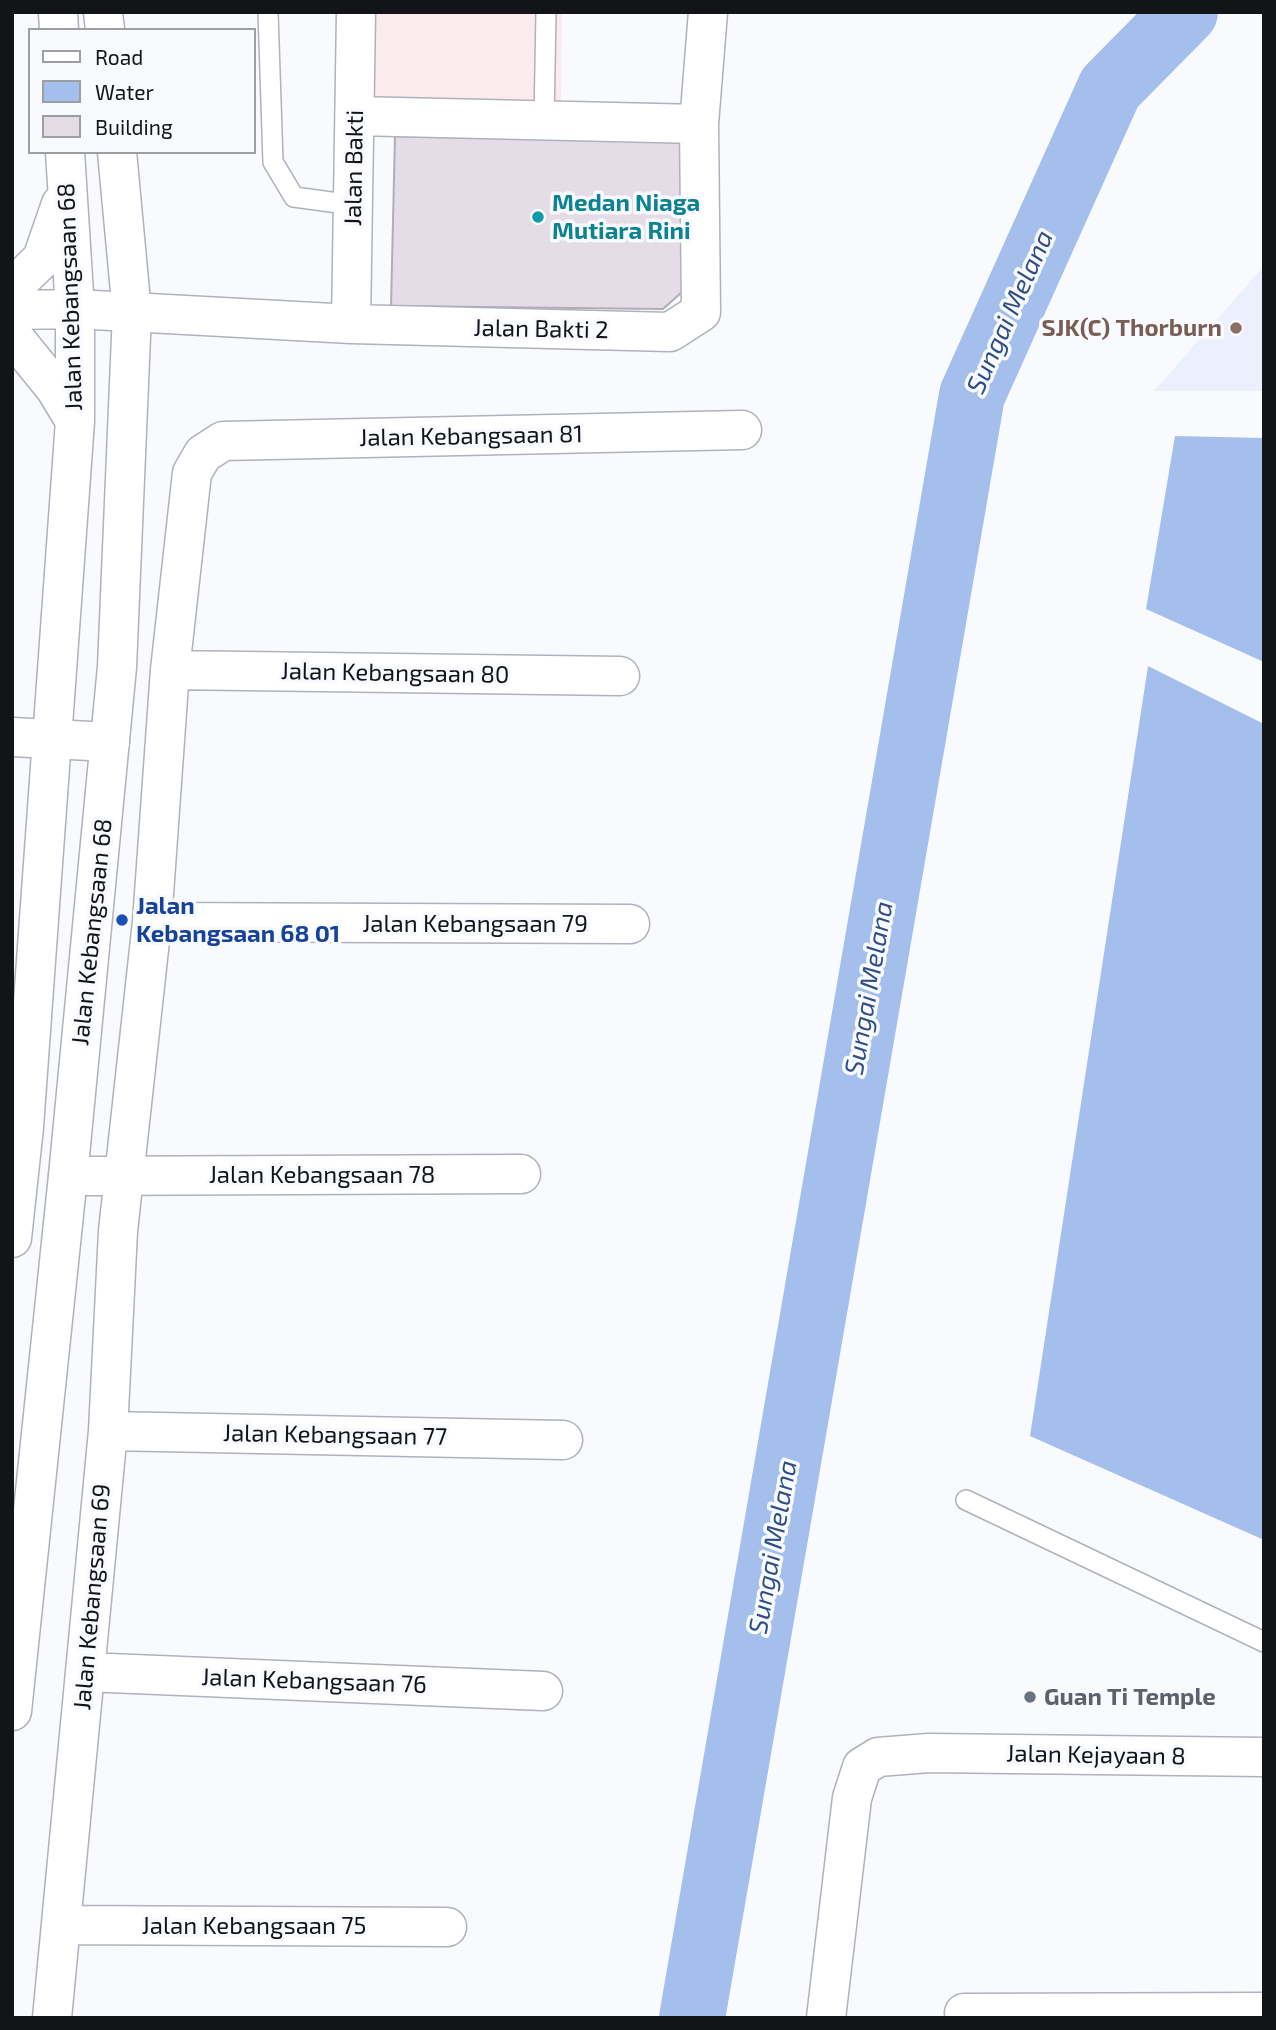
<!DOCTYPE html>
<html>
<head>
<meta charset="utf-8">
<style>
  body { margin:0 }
  #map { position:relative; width:1276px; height:2030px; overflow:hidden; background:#f8fafe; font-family:"Exo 2",sans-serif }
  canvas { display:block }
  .frame { position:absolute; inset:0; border:14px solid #131418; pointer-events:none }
  .legend { position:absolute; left:28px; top:28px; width:228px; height:126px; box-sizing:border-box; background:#f8fafe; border:2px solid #9c9ea2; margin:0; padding:9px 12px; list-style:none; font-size:21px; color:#131418 }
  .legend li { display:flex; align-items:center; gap:14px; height:35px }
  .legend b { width:35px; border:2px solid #9c9ea2 }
</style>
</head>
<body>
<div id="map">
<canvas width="1276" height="2030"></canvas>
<div class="frame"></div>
<ul class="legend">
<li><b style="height:9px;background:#fff"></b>Road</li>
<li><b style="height:19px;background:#a5bfed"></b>Water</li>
<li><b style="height:19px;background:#e4dde8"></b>Building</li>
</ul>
</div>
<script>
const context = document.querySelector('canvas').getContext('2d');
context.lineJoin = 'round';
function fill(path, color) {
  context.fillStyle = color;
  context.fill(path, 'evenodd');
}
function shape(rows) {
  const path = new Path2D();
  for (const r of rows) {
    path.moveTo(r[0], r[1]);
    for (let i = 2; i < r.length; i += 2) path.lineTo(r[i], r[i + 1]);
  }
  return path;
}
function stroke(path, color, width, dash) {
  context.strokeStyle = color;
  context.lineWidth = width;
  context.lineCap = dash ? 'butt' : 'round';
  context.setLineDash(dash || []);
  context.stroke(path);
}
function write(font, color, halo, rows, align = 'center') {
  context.font = font + ' "Exo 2",sans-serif';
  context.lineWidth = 7;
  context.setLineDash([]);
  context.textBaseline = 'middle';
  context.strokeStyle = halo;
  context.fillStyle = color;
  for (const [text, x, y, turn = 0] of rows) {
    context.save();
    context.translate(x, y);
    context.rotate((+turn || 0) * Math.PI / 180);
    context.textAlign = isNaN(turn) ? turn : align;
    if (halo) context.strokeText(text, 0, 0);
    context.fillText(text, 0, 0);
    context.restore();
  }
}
const commercial = shape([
  [371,12,562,12,561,101,534,108,369,98]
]);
const built = shape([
  [1264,266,1264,391,1154,391]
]);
const water = shape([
  [1175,436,1264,438,1264,662,1146,609],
  [1148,666,1264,724,1264,1540,1030,1436]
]);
const river = shape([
  [692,2018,972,395,1110,88,1185,12]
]);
const building = shape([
  [395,136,684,142,682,292,663,309,391,306,395,136]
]);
const service = shape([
  [268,12,273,162,294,197,353,205],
  [544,121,546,12],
  [966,1500,1264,1642]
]);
const minor = shape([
  [355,116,699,124],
  [75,309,351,324,670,332,701,312,699,124,708,12],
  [351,324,356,12],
  [170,670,620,676],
  [12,737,110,742],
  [152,922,630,924],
  [68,1176,521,1174],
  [108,1431,563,1440],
  [85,1672,543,1691],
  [61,1925,447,1927],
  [964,2013,1264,2012],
  [52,2018,108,1431,118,1231,152,922,170,670,192,473,203,454,223,441,742,430],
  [826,2018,852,1798,862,1767,878,1757,929,1753,1264,1757]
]);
const tertiary = shape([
  [58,12,59,30],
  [103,12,105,30],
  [12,288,42,259,61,204],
  [12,310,75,309],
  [12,335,55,388,75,421],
  [12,1238,24,1127,75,421,75,309,65,152],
  [12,1711,68,1176,117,667,132,313,117,152]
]);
const markers = [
  [538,217,7,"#0f9aa8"],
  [1236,328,7,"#8d6e63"],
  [122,920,7,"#1a4fb4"],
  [1030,1697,7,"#6b7280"]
];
const streetNames = [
  ["Jalan Bakti",354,168,-89],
  ["Jalan Kebangsaan 68",70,297,-92],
  ["Jalan Bakti 2",541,329,1],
  ["Jalan Kebangsaan 81",471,436,-1],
  ["Jalan Kebangsaan 80",395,673,1],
  ["Jalan Kebangsaan 79",475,924],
  ["Jalan Kebangsaan 68",92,932,-84],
  ["Jalan Kebangsaan 78",322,1175],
  ["Jalan Kebangsaan 77",335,1435,1],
  ["Jalan Kebangsaan 69",92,1597,-85],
  ["Jalan Kebangsaan 76",314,1681,2],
  ["Jalan Kejayaan 8",1096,1755,1],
  ["Jalan Kebangsaan 75",254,1926]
];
const cultureNames = [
  ["Medan Niaga",552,203],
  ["Mutiara Rini",552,231]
];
const educationNames = [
  ["SJK(C) Thorburn",1222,328]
];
const transitNames = [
  ["Jalan",136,906],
  ["Kebangsaan 68 01",136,934]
];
const worshipNames = [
  ["Guan Ti Temple",1044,1697]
];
const waterNames = [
  ["Sungai Melana",1010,312,-66],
  ["Sungai Melana",869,988,-80],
  ["Sungai Melana",773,1547,-80]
];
fill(commercial, '#fcebec');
fill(built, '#ebeffe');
fill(water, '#a5bfed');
stroke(river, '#a5bfed', 66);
fill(building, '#e4dde8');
stroke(building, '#b2acb6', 2);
stroke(service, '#afb2bc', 22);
stroke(minor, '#afb2bc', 41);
stroke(tertiary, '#afb2bc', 41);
stroke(service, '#fff', 19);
stroke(minor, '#fff', 38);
stroke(tertiary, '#fff', 38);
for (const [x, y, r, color] of markers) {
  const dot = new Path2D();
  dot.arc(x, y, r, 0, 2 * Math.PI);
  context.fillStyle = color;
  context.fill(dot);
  stroke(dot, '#f8fafe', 2.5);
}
write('24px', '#131418', '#f8fafe', streetNames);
write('bold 24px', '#0d838f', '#f8fafe', cultureNames, 'left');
write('bold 24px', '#785e54', '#f8fafe', educationNames, 'right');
write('bold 24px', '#164399', '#f8fafe', transitNames, 'left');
write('bold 24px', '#5b616d', '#f8fafe', worshipNames, 'left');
write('italic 26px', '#2f4d87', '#f8fafe', waterNames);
</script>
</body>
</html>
